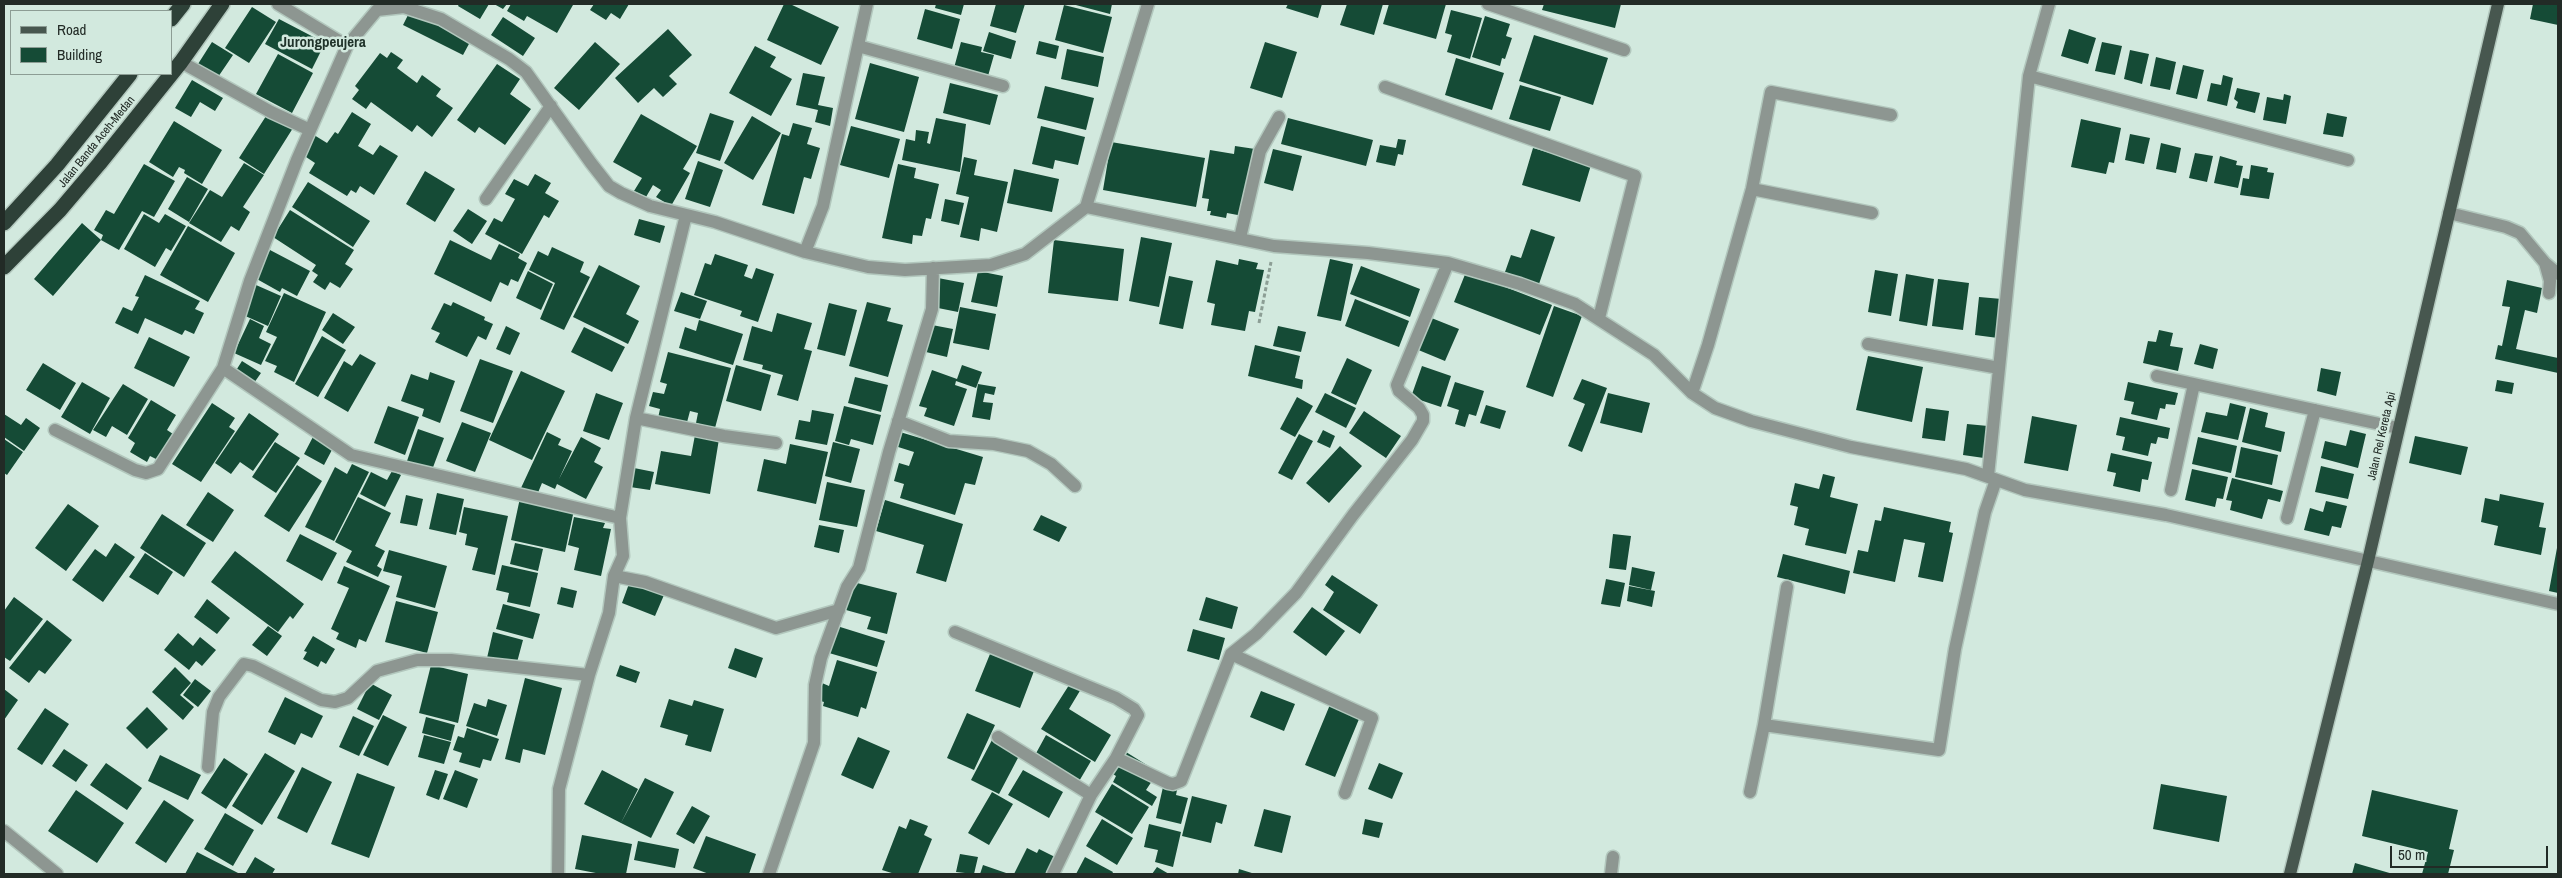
<!DOCTYPE html>
<html>
<head>
<meta charset="utf-8">
<style>
  body { margin:0 }
  #map { position:relative; width:2562px; height:878px; overflow:hidden; background:#d2e9de; font-family:"Archivo Narrow",sans-serif }
  canvas { display:block }
  .frame { position:absolute; inset:0; border:5px solid #222b26; pointer-events:none }
  .legend { position:absolute; left:10px; top:10px; width:162px; height:65px; box-sizing:border-box; background:#d2e9de; border:1px solid #8c9d94; margin:0; padding:6px 9px; list-style:none; font-size:15px; color:#222b26 }
  .legend li { display:flex; align-items:center; gap:10px; height:25px }
  .legend b { width:25px; border:1px solid #8c9d94 }
  .scale { position:absolute; left:2390px; top:846px; width:158px; height:22px; box-sizing:border-box; border:2px solid #222b26; border-top:0; padding-left:6px; font-size:15px; line-height:18px; white-space:nowrap; color:#222b26; -webkit-text-stroke:4px #d2e9de; paint-order:stroke }
</style>
</head>
<body>
<div id="map">
<canvas width="2562" height="878"></canvas>
<div class="frame"></div>
<ul class="legend">
<li><b style="height:6px;background:#47574f"></b>Road</li>
<li><b style="height:14px;background:#154b36"></b>Building</li>
</ul>
<div class="scale">50 m</div>
</div>
<script>
const context = document.querySelector('canvas').getContext('2d');
context.lineJoin = 'round';
function fill(path, color) {
  context.fillStyle = color;
  context.fill(path, 'evenodd');
}
function shape(rows) {
  const path = new Path2D();
  for (const r of rows) {
    path.moveTo(r[0], r[1]);
    for (let i = 2; i < r.length; i += 2) path.lineTo(r[i], r[i + 1]);
  }
  return path;
}
function stroke(path, color, width, dash) {
  context.strokeStyle = color;
  context.lineWidth = width;
  context.lineCap = dash ? 'butt' : 'round';
  context.setLineDash(dash || []);
  context.stroke(path);
}
function write(font, color, halo, rows, align = 'center') {
  context.font = font + ' "Archivo Narrow",sans-serif';
  context.lineWidth = 5;
  context.setLineDash([]);
  context.textBaseline = 'middle';
  context.strokeStyle = halo;
  context.fillStyle = color;
  for (const [text, x, y, turn = 0] of rows) {
    context.save();
    context.translate(x, y);
    context.rotate((+turn || 0) * Math.PI / 180);
    context.textAlign = isNaN(turn) ? turn : align;
    if (halo) context.strokeText(text, 0, 0);
    context.fillText(text, 0, 0);
    context.restore();
  }
}
const building = shape([
  [459,4,489,4,480,19,458,6],
  [494,4,507,4,503,9],
  [511,4,571,4,573,5,557,33,527,16,524,21,507,11],
  [594,4,629,4,620,19,611,13,606,20,590,10],
  [784,4,790,4,839,27,821,65,767,40],
  [936,4,964,4,961,15,935,8],
  [996,4,1025,4,1016,33,990,26],
  [1072,4,1112,4,1110,14],
  [1288,4,1322,4,1318,18,1286,8],
  [1347,4,1383,4,1374,35,1340,25],
  [1389,4,1446,4,1436,39,1383,24],
  [1544,4,1621,4,1615,28,1542,10],
  [2533,4,2558,4,2558,25,2530,19],
  [1064,5,1112,17,1103,53,1055,40],
  [252,7,276,22,249,63,225,48],
  [925,9,960,19,952,49,917,39],
  [1451,10,1482,18,1470,59,1447,52,1452,35,1445,33],
  [410,11,470,42,463,55,403,25],
  [1485,16,1510,24,1506,36,1512,38,1505,59,1502,58,1500,66,1472,57],
  [503,17,535,38,523,56,491,35],
  [279,19,325,43,312,69,265,44],
  [668,29,692,55,669,76,677,84,663,97,654,88,638,103,615,78],
  [2069,29,2096,38,2088,64,2061,56],
  [989,32,1016,41,1011,59,983,51],
  [1534,35,1608,58,1593,105,1519,81],
  [1039,41,1059,46,1056,59,1036,54],
  [212,42,233,55,218,77,198,64],
  [595,42,620,64,579,110,554,88],
  [961,42,982,47,981,52,994,55,988,76,954,68],
  [1265,42,1297,52,1282,98,1250,88],
  [2102,42,2122,46,2115,75,2095,71],
  [755,46,776,57,770,67,792,79,771,116,729,93],
  [1067,49,1104,57,1098,87,1061,79],
  [2130,50,2149,54,2142,84,2124,79],
  [391,52,403,60,397,68,417,83,422,75,441,89,436,96,453,108,432,137,417,125,412,132,371,102,366,109,352,99,359,90,355,86,380,53,387,58],
  [278,54,313,73,292,113,256,94],
  [2156,57,2176,62,2170,90,2150,86],
  [1456,58,1504,73,1492,110,1445,95],
  [870,63,919,77,904,132,855,119],
  [497,64,520,79,510,94,531,109,505,145,479,127,475,133,457,120],
  [2183,65,2204,70,2197,99,2176,94],
  [803,73,825,77,818,105,833,108,830,126,815,122,818,110,796,105],
  [2223,75,2233,78,2227,106,2207,101,2211,83,2221,85],
  [192,80,223,98,215,111,200,102,191,117,175,108],
  [950,83,998,95,990,125,943,113],
  [1520,85,1561,97,1550,131,1509,119],
  [1045,86,1094,98,1086,130,1037,118],
  [2237,88,2260,93,2255,113,2236,108,2238,102,2234,99],
  [2284,94,2291,96,2286,124,2263,120,2267,97,2283,100],
  [352,112,371,124,358,146,373,155,380,145,398,156,374,195,360,186,356,193,351,190,347,196,309,173,315,163,303,155,314,135,327,143,335,132,338,134],
  [268,113,293,128,264,174,239,158],
  [710,113,734,121,720,161,696,153],
  [2327,113,2347,117,2343,137,2323,134],
  [641,114,697,146,683,169,690,173,671,206,656,197,661,190,653,185,646,197,634,191,642,178,613,162],
  [752,116,781,133,753,180,724,163],
  [936,118,966,124,960,172,902,160,906,139,915,141,916,130,929,132,927,143,930,144],
  [1288,118,1373,140,1366,166,1281,144],
  [2081,119,2121,128,2114,163,2109,162,2106,174,2071,167],
  [174,121,222,150,202,184,184,173,185,170,179,167,173,177,149,162],
  [793,123,812,128,807,144,820,148,811,179,804,177,794,214,762,205,782,134,789,136],
  [851,126,900,139,889,178,840,165],
  [1041,126,1085,137,1078,165,1055,160,1053,169,1032,164],
  [2130,134,2150,138,2144,164,2125,160],
  [1398,139,1406,140,1403,155,1398,154,1395,166,1376,162,1380,145,1396,148],
  [1111,142,1205,158,1196,207,1103,190],
  [2161,143,2181,148,2176,173,2156,169],
  [1235,146,1255,149,1243,216,1227,213,1226,218,1210,215,1211,211,1207,211,1209,199,1202,198,1210,150,1234,154],
  [1533,148,1591,165,1580,202,1522,185],
  [1273,149,1302,156,1293,191,1264,183],
  [2195,153,2213,156,2207,182,2189,178],
  [2220,156,2237,161,2236,165,2243,166,2238,188,2214,183],
  [964,157,977,160,974,175,1008,182,997,232,981,228,979,241,960,237,969,197,956,194],
  [698,161,723,170,710,207,685,199],
  [244,163,264,175,243,207,250,212,239,231,231,226,221,242,189,223,210,190,222,197],
  [144,164,175,181,154,217,142,211,119,250,101,240,103,235,94,230,106,210,114,214],
  [898,164,916,168,914,178,939,184,931,219,926,218,922,236,913,235,912,244,882,238],
  [2251,165,2268,168,2267,172,2274,173,2269,199,2240,195,2243,178,2249,179],
  [1014,169,1059,179,1052,212,1007,203],
  [425,171,455,189,435,222,406,204],
  [535,174,551,183,545,193,559,201,549,218,544,215,522,254,485,234,494,218,502,222,515,199,505,194,514,179,528,186],
  [187,177,208,189,189,222,168,209],
  [308,182,370,221,353,247,292,207],
  [945,199,964,203,959,225,941,221],
  [468,209,487,221,472,244,453,231],
  [290,210,354,250,345,264,353,269,340,288,330,282,325,290,313,282,318,275,312,271,316,265,273,237],
  [144,214,159,223,165,214,186,226,171,251,166,248,155,267,124,249],
  [639,219,665,226,660,243,634,235],
  [82,223,101,240,53,296,34,279],
  [188,226,235,253,208,302,160,275],
  [1531,229,1555,237,1539,284,1505,272,1511,255,1521,258],
  [1141,237,1172,243,1159,307,1129,301],
  [450,240,491,260,499,244,520,254,518,258,527,263,518,282,511,279,508,286,500,282,491,302,434,274],
  [1054,240,1124,249,1118,301,1048,293],
  [552,247,584,262,580,272,590,277,564,330,540,319,555,283,529,270,538,251,548,256],
  [270,250,310,271,297,296,282,288,280,292,255,278],
  [715,254,748,265,744,276,752,279,756,268,774,274,758,322,740,316,742,311,694,295,705,263,711,265],
  [1239,259,1258,263,1256,269,1264,270,1255,312,1249,311,1245,331,1211,325,1215,304,1207,302,1216,260,1238,265],
  [1330,259,1353,264,1341,321,1317,316],
  [599,265,640,286,626,314,639,321,628,344,573,317],
  [1361,266,1420,289,1410,317,1350,294],
  [1875,270,1898,274,1891,316,1868,312],
  [528,271,553,284,541,310,516,298],
  [978,271,1003,276,997,307,971,302],
  [1466,272,1552,305,1540,335,1454,302],
  [1906,274,1934,279,1927,326,1899,321],
  [145,275,200,301,195,309,204,313,194,334,185,330,182,335,145,318,138,334,115,323,123,307,132,311,139,297,135,296],
  [1169,276,1193,281,1183,329,1159,324],
  [938,278,964,283,958,312,933,307],
  [1938,279,1969,283,1963,330,1932,326],
  [2507,280,2542,288,2537,313,2525,310,2516,349,2558,358,2558,373,2495,359,2498,345,2502,346,2510,307,2502,306],
  [256,285,281,296,268,326,243,315],
  [681,292,707,301,700,319,674,311],
  [284,293,326,312,294,382,274,372,277,366,265,361,277,337,266,332],
  [1979,297,2002,299,1998,338,1975,335],
  [1355,299,1409,321,1399,347,1345,326],
  [453,302,485,317,484,320,493,324,486,340,478,336,467,357,435,342,440,333,431,329,444,303,451,306],
  [867,302,891,308,887,321,903,325,888,377,849,366],
  [829,303,857,310,845,356,817,349],
  [1554,306,1582,316,1553,397,1526,387],
  [960,307,996,314,989,350,953,343],
  [333,313,355,327,343,344,322,330],
  [777,313,812,323,804,349,812,351,798,401,777,395,783,375,762,369,763,365,743,360,752,326,772,332],
  [1429,317,1459,329,1445,361,1416,349],
  [250,319,264,326,259,338,271,344,261,365,234,353],
  [699,320,743,334,733,365,679,348,685,327,696,331],
  [932,325,953,329,947,357,926,352],
  [506,326,520,333,510,355,496,349],
  [1278,326,1306,332,1301,352,1273,346],
  [584,327,625,347,612,372,571,352],
  [2159,330,2173,333,2170,346,2183,348,2178,371,2143,363,2148,341,2156,342],
  [322,336,346,350,318,397,295,384],
  [149,337,190,357,174,387,134,368],
  [2200,344,2218,349,2213,369,2194,364],
  [1255,345,1300,356,1295,378,1303,380,1302,389,1248,376],
  [668,352,731,368,715,428,696,423,698,413,690,411,686,426,658,418,660,409,649,406,653,392,664,394,667,384,660,382],
  [360,354,376,363,348,412,324,398,344,361,352,366],
  [1868,356,1923,367,1912,422,1856,410],
  [1347,358,1372,370,1356,405,1331,393],
  [480,359,513,371,493,423,460,411],
  [242,361,261,373,254,383,235,372],
  [43,363,76,383,60,410,26,390],
  [736,365,771,375,761,411,726,401],
  [962,365,982,372,976,388,956,381,955,385,967,389,954,426,924,416,927,408,919,406,932,370,957,379],
  [1422,366,1451,376,1441,407,1411,397],
  [2321,368,2341,372,2336,396,2317,391],
  [521,371,565,391,532,460,489,440],
  [430,372,455,381,440,423,422,416,424,409,401,401,411,374,428,380],
  [855,377,888,385,881,412,848,403],
  [1582,379,1607,388,1582,452,1568,446,1585,404,1573,399],
  [2497,380,2514,383,2512,394,2495,391],
  [82,382,110,398,90,434,61,417],
  [1455,382,1484,391,1476,416,1469,414,1465,427,1455,424,1459,410,1447,406],
  [2128,382,2178,393,2175,405,2166,404,2165,409,2160,408,2157,420,2131,414,2134,402,2124,400],
  [123,384,148,399,127,435,112,426,106,437,93,430],
  [978,384,996,387,994,395,985,393,983,402,993,403,990,420,972,417],
  [596,393,623,403,609,440,583,431],
  [1325,393,1356,408,1346,428,1315,412],
  [1608,393,1650,403,1642,433,1600,423],
  [1297,397,1313,406,1295,437,1280,429],
  [151,400,176,415,167,430,173,434,158,460,150,456,147,462,130,452,135,443,128,438],
  [212,403,235,418,229,427,235,431,201,482,172,464],
  [2230,403,2246,407,2238,440,2201,432,2206,412,2227,416],
  [1486,405,1506,411,1500,429,1480,423],
  [388,406,419,417,405,455,374,443],
  [844,406,881,415,873,445,851,439,849,445,835,441],
  [1926,408,1949,411,1945,441,1922,438],
  [2250,408,2268,413,2265,427,2285,432,2281,452,2242,442],
  [812,410,834,414,827,445,795,439,799,420,810,422],
  [1364,411,1401,436,1386,458,1349,433],
  [249,413,279,434,253,471,240,462,231,474,215,463],
  [4,414,21,425,26,418,40,428,24,451,4,437],
  [2032,416,2077,425,2068,471,2024,463],
  [2120,417,2170,428,2168,439,2158,437,2156,444,2151,443,2148,456,2122,450,2125,437,2116,435],
  [462,422,491,433,475,472,446,461],
  [1967,424,1988,426,1984,458,1963,455],
  [418,429,444,438,432,470,407,461],
  [1323,430,1335,436,1330,448,1317,442],
  [2350,430,2366,434,2358,468,2321,458,2325,441,2346,446],
  [547,432,561,439,558,445,572,451,559,479,581,437,601,448,594,462,603,467,586,499,557,484,555,489,542,483,537,495,521,488],
  [900,432,983,457,975,485,965,483,955,515,900,498,904,484,894,481,899,463,909,466,914,452,895,446],
  [1299,434,1313,441,1292,480,1278,473],
  [314,435,334,446,324,465,304,454],
  [695,435,719,439,710,494,655,484,661,451,691,456],
  [2415,436,2468,447,2461,475,2409,463],
  [2198,437,2237,446,2231,473,2192,464],
  [4,439,23,452,7,475,4,473],
  [275,442,300,458,276,493,252,477],
  [833,442,860,449,851,483,825,476],
  [790,444,828,452,816,504,757,491,764,459,786,464],
  [1340,446,1362,466,1329,503,1306,483],
  [2241,447,2278,455,2272,485,2235,477],
  [2111,453,2152,462,2148,480,2142,479,2140,492,2113,486,2116,473,2107,471],
  [352,464,369,472,334,541,305,527,335,467,347,474],
  [297,465,322,481,289,532,264,516],
  [2321,466,2354,474,2348,499,2315,492],
  [634,468,654,472,650,490,630,487],
  [2192,469,2228,477,2223,499,2217,498,2215,507,2185,500],
  [392,471,401,475,385,507,360,494,371,472,387,480],
  [1823,474,1835,477,1830,497,1858,504,1846,554,1805,545,1809,529,1794,525,1798,507,1790,505,1795,483,1819,489],
  [2232,478,2283,491,2280,502,2268,499,2262,519,2230,510,2232,501,2226,500],
  [827,482,865,490,857,527,819,520],
  [208,492,234,510,213,542,186,525],
  [437,493,464,499,456,535,429,529],
  [2500,494,2544,503,2539,527,2546,528,2541,555,2494,545,2498,526,2481,522,2485,498,2499,501],
  [406,495,423,499,417,526,400,523],
  [358,497,391,513,375,546,385,551,377,566,382,569,378,577,346,562,352,551,335,542],
  [520,498,574,510,565,552,511,540],
  [885,500,963,524,946,582,916,573,924,545,876,531],
  [2326,501,2347,506,2341,528,2332,526,2329,536,2304,530,2310,508,2323,512],
  [68,504,99,526,66,571,35,548],
  [464,507,508,516,495,575,472,570,478,548,465,545,467,534,459,532],
  [1884,507,1951,522,1949,532,1953,533,1943,582,1918,577,1925,543,1904,539,1895,582,1853,573,1858,550,1868,552,1875,520,1881,521],
  [162,514,206,543,184,577,140,548],
  [1041,515,1067,527,1059,542,1033,530],
  [574,517,605,523,603,528,611,529,601,576,574,570,579,548,568,545],
  [819,525,844,530,839,553,814,547],
  [300,534,337,553,322,581,286,561],
  [1613,534,1631,536,1626,570,1609,568],
  [115,543,135,557,103,602,72,580,95,549,106,557],
  [515,543,543,549,538,571,510,564],
  [2557,548,2558,549,2558,593,2549,591],
  [389,550,447,566,435,608,396,597,402,576,383,571],
  [235,551,304,604,293,619,290,616,278,632,211,582],
  [145,553,173,572,158,595,129,577],
  [1783,554,1850,571,1845,594,1777,577],
  [502,565,538,573,530,607,507,602,509,593,496,590],
  [344,566,390,586,366,642,359,639,356,648,336,639,339,633,331,629,349,588,337,583],
  [1632,567,1655,572,1651,590,1629,585],
  [1332,575,1378,605,1360,634,1323,610,1334,592,1325,585],
  [1606,579,1625,583,1620,607,1601,604],
  [630,581,664,595,655,616,622,603],
  [853,582,897,593,887,634,867,629,871,617,846,610],
  [1629,586,1655,591,1652,607,1627,601],
  [561,587,577,591,573,608,557,604],
  [14,597,43,619,10,661,4,657,4,611],
  [1206,597,1238,607,1232,629,1199,620],
  [207,599,230,618,217,634,194,617],
  [396,601,438,612,427,653,385,642],
  [503,604,540,614,533,639,496,629],
  [1312,607,1345,631,1326,656,1293,632],
  [47,620,72,640,45,674,39,670,29,683,9,668],
  [268,626,282,636,267,656,252,645],
  [837,626,885,641,877,667,829,653],
  [1193,629,1225,638,1219,660,1187,651],
  [493,632,523,640,516,666,487,658],
  [178,633,193,646,200,637,216,650,202,666,196,661,189,670,164,650],
  [313,636,335,649,326,664,321,661,318,667,303,659,307,652,304,651],
  [735,648,763,658,756,678,728,668],
  [990,654,1034,671,1020,708,975,691],
  [837,660,877,672,866,709,861,707,858,717,823,706,824,702,817,700,822,683,829,686],
  [431,665,468,674,458,723,419,713],
  [620,665,640,672,636,683,616,676],
  [175,667,191,683,180,695,194,707,183,720,152,692],
  [525,678,562,688,545,755,523,749,520,763,505,759],
  [195,679,211,691,198,707,183,695],
  [1071,682,1081,689,1069,709,1111,735,1095,762,1041,729],
  [370,683,392,695,379,720,357,709],
  [4,689,18,700,4,720],
  [1261,691,1295,704,1284,731,1250,717],
  [1334,695,1364,707,1335,777,1305,765],
  [285,697,323,716,312,738,301,733,295,745,268,732],
  [488,699,507,705,497,736,466,726,474,703,486,707],
  [669,699,692,706,694,700,724,709,711,752,685,745,688,735,660,727],
  [147,707,168,729,147,749,126,728],
  [45,708,69,724,42,765,17,749],
  [967,713,995,725,974,770,947,758],
  [383,715,407,727,388,766,363,755],
  [353,716,374,726,359,756,339,747],
  [426,717,455,725,451,741,422,733],
  [467,728,499,739,491,761,483,759,480,768,459,762,462,753,453,750,458,736,464,738],
  [424,735,451,742,444,764,418,757],
  [1046,735,1091,761,1078,783,1034,757],
  [858,737,890,751,873,789,841,775],
  [992,740,1020,754,999,794,971,780],
  [64,749,88,765,76,782,52,766],
  [1126,752,1158,772,1146,790,1157,797,1152,806,1113,782,1116,776,1113,774],
  [265,753,295,771,262,825,232,806],
  [160,755,201,775,188,800,148,781],
  [224,758,248,774,226,809,201,793],
  [106,763,142,788,127,810,90,785],
  [1379,763,1403,773,1392,799,1368,789],
  [302,767,332,782,307,833,277,818],
  [435,770,448,774,439,800,426,795],
  [455,770,478,779,467,808,443,799],
  [602,770,638,789,621,823,584,804],
  [1023,770,1063,792,1049,818,1008,795],
  [357,773,395,787,369,858,331,844],
  [645,778,674,792,651,838,621,823],
  [1112,784,1149,807,1132,834,1095,812],
  [2161,784,2227,796,2219,842,2153,829],
  [1163,787,1177,790,1176,795,1188,798,1181,824,1156,818],
  [76,790,124,823,97,863,48,831],
  [2372,790,2458,810,2449,849,2454,850,2448,874,2422,874,2428,852,2362,836],
  [992,792,1013,804,989,845,968,833],
  [1192,796,1227,805,1222,824,1216,822,1211,843,1182,836],
  [164,800,194,820,166,863,135,843],
  [692,806,710,816,694,844,676,834],
  [1264,809,1291,816,1282,853,1254,846],
  [225,813,254,830,233,866,204,849],
  [910,819,928,826,924,835,932,839,918,874,895,874,882,870,899,826,906,829],
  [1102,819,1133,838,1117,865,1086,846],
  [1365,819,1383,823,1379,838,1362,834],
  [1149,824,1181,832,1173,867,1155,862,1158,850,1144,847],
  [582,835,632,844,626,874,601,874,575,869],
  [706,836,756,854,749,874,709,874,693,868],
  [638,841,679,849,675,868,634,860],
  [1027,848,1037,853,1039,849,1059,859,1051,874,1014,874],
  [197,852,240,874,185,874],
  [960,854,978,857,974,874,956,872],
  [255,857,275,869,272,874,245,874],
  [1085,857,1113,872,1112,874,1076,874],
  [2355,863,2393,874,2352,874],
  [983,865,1009,874,980,874],
  [1157,867,1169,874,1152,874],
  [1239,869,1255,874,1238,874]
]);
const path = shape([
  [1259,323,1271,262]
]);
const minor = shape([
  [278,4,347,46,377,10,404,7,441,19,509,59,526,72,591,163,609,186,621,193,650,206,715,222,805,252,868,267,905,270,991,265,1025,254,1086,207,1274,246,1368,253,1448,263,1520,284,1575,304,1654,355,1692,393,1715,408,1751,421,1851,447,1966,469,2025,490,2166,515,2558,604],
  [1488,4,1624,50],
  [858,46,1003,86],
  [181,62,271,112,308,129],
  [2029,76,2348,160],
  [1385,87,1635,176,1599,318],
  [1752,189,1872,213],
  [486,199,551,106],
  [1086,207,1148,4],
  [2449,213,2506,227,2520,233,2545,263,2558,274],
  [1240,238,1260,151,1279,117],
  [805,252,823,206,867,4],
  [2545,263,2550,281,2549,293],
  [1868,344,1999,368],
  [223,368,351,455,620,518,623,556,614,576,609,613,589,675,559,789,558,874],
  [2157,376,2398,428],
  [1692,393,1708,345,1752,189,1771,92,1891,115],
  [636,418,724,436,776,443],
  [898,421,949,441,994,444,1028,451,1051,464,1075,486],
  [55,430,135,470,146,473,158,469,223,368,250,281,297,160,347,46],
  [1988,476,2029,76,2049,4],
  [2171,490,2194,384],
  [620,518,636,418,686,215],
  [2287,518,2315,410],
  [614,576,645,582,776,628,839,610],
  [1787,587,1764,725,1939,750,1955,649,1985,512,1996,480],
  [955,632,1116,698,1134,709,1138,715,1116,758],
  [1231,654,1372,718,1345,793],
  [998,737,1091,795],
  [208,767,213,712,219,697,244,664,253,666,321,700,335,702,348,698,377,671,417,660,451,660,589,675],
  [1750,792,1764,725],
  [4,831,57,874],
  [769,874,814,743,815,685,821,658,847,587,859,568,889,452,932,309,933,268],
  [1053,874,1091,795,1116,758,1168,783,1173,784,1181,781,1231,654,1256,634,1296,593,1353,515,1412,440,1423,421,1423,415,1419,408,1399,391,1397,385,1448,263],
  [1611,874,1613,857]
]);
const major = shape([
  [2290,874,2368,561,2498,4]
]);
const highway = shape([
  [171,19,183,4],
  [4,223,57,165,130,74],
  [4,267,60,210,99,164,181,62,222,4]
]);
const streetNames = [
  ["Jalan Banda Aceh-Medan",97,142,-51],
  ["Jalan Rel Kereta Api",2382,436,-77]
];
const quarterNames = [
  ["Jurongpeujera",323,43]
];
fill(building, '#154b36');
stroke(minor, '#b2c7bd', 15);
stroke(major, '#b2c7bd', 15);
stroke(highway, '#b2c7bd', 18);
stroke(path, '#8c9e95', 3, [4, 2.5]);
stroke(minor, '#8d9691', 12);
stroke(major, '#47574f', 12);
stroke(highway, '#2e4138', 15);
write('12px', '#222b26', '#d2e9de', streetNames);
write('bold 15px', '#20332a', '#d2e9de', quarterNames);
</script>
</body>
</html>
